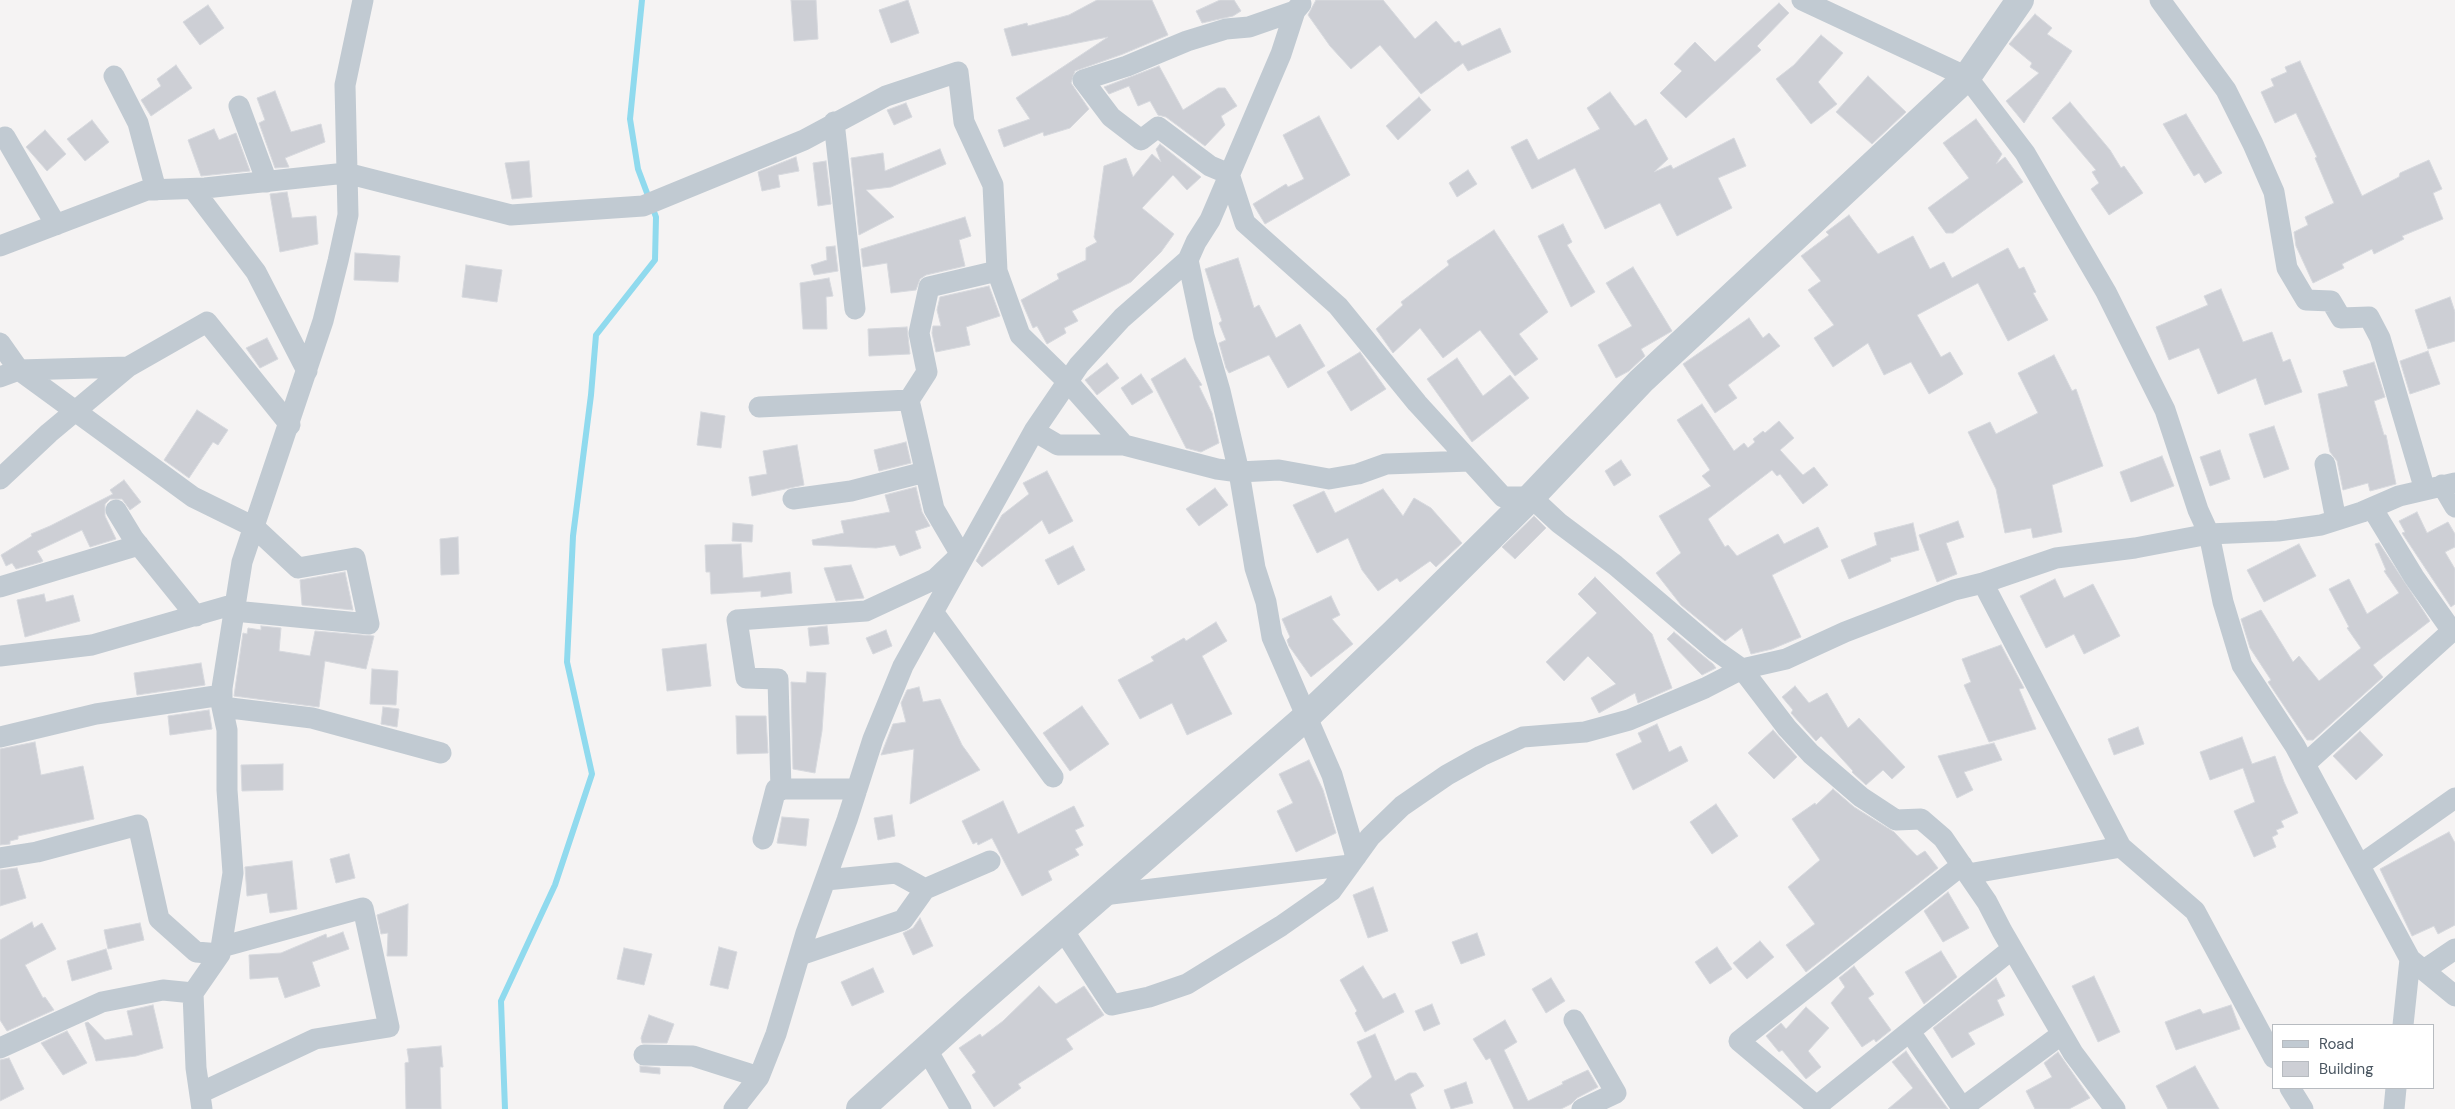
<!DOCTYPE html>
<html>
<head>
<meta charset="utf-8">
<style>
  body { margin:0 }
  #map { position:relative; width:2455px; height:1109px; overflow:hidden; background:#f5f3f3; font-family:"DM Sans",sans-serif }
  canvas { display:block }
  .legend { position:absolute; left:2272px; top:1024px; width:162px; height:65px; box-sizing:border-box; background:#fff; border:1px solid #b7bbc0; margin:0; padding:6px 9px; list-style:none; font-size:15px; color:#4a5661 }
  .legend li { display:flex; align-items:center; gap:10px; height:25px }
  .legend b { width:25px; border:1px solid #b7bbc0 }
</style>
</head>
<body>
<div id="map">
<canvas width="2455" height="1109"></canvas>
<ul class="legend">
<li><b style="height:6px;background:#c1cad2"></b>Road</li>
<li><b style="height:14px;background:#cdcfd5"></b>Building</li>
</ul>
</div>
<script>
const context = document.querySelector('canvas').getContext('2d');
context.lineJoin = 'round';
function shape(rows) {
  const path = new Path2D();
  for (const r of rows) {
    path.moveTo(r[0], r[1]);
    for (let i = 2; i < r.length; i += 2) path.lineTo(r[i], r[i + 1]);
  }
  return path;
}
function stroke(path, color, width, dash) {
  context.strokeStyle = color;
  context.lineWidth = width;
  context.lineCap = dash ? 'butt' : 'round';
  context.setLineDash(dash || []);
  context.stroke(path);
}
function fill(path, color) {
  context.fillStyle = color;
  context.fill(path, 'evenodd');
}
const stream = shape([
  [505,1109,501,1001,555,885,592,774,567,662,573,536,591,395,596,335,655,260,656,217,638,169,630,119,642,0]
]);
const building = shape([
  [791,0,816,0,818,39,794,41,791,0],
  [908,0,919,33,891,43,879,10,908,0],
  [1097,0,1152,0,1168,35,1123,54,1075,71,1071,83,1089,109,1070,128,1044,136,1043,132,1004,147,998,130,1030,119,1016,98,1108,37,1012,56,1004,29,1027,23,1028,26,1069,15,1097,0],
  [1220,0,1234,0,1241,11,1233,16,1202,23,1196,11,1220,0],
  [1316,0,1383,0,1415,39,1436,21,1455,43,1459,41,1462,46,1500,28,1511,52,1468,71,1463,63,1421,94,1380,45,1351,69,1330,46,1308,15,1316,0],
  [1779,3,1789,13,1757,46,1761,50,1686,118,1660,93,1682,71,1674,64,1695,42,1715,62,1779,3],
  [208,5,224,28,200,45,183,22,208,5],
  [2035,14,2052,28,2047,34,2072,51,2024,123,2006,101,2039,73,2030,67,2032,63,2009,44,2035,14],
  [1821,35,1843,53,1818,82,1837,104,1811,124,1776,79,1794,65,1821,35],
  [2300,61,2362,196,2399,177,2400,173,2429,160,2442,189,2433,193,2443,219,2402,236,2404,239,2374,254,2372,249,2342,264,2344,268,2313,283,2296,246,2294,232,2308,225,2305,217,2334,203,2315,158,2317,157,2296,113,2275,123,2261,92,2274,86,2271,79,2287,72,2285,67,2300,61],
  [176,65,192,88,151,116,141,100,161,86,157,79,176,65],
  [1159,66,1183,110,1218,88,1225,88,1237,106,1221,116,1225,125,1205,146,1166,117,1158,115,1150,101,1138,106,1129,86,1109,94,1104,87,1159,66],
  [1868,76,1906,112,1872,144,1836,112,1868,76],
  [275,91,291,132,321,124,325,142,285,158,289,167,275,168,259,123,265,120,257,98,275,91],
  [1610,92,1635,126,1646,119,1668,159,1654,172,1671,165,1673,169,1734,138,1746,166,1718,178,1732,208,1677,236,1660,203,1605,229,1575,168,1532,189,1511,147,1527,139,1538,160,1600,129,1587,108,1610,92],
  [1419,97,1431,110,1398,140,1386,126,1419,97],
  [2070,102,2110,150,2121,168,2124,166,2143,193,2109,215,2091,189,2099,183,2092,172,2096,170,2052,118,2070,102],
  [906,103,912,117,894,125,887,110,906,103],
  [2186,114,2222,173,2205,183,2199,173,2194,176,2163,124,2186,114],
  [1319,116,1350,175,1265,224,1253,204,1286,184,1288,187,1304,179,1283,135,1319,116],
  [1976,119,2002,154,1996,164,2005,157,2023,182,1953,233,1946,233,1928,208,1969,178,1943,143,1976,119],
  [92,120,109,142,85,161,67,139,92,120],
  [214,129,219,140,236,133,250,171,201,176,188,140,214,129],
  [45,130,66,154,47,171,26,147,45,130],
  [1160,144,1201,177,1187,190,1173,175,1142,208,1174,234,1161,252,1131,282,1072,311,1078,321,1064,328,1066,333,1047,344,1037,326,1033,328,1021,300,1059,279,1057,274,1086,260,1086,248,1097,242,1094,237,1104,166,1126,158,1133,177,1152,154,1161,162,1156,149,1160,144],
  [940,149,946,164,891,187,866,190,894,217,859,235,851,158,883,153,885,171,940,149],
  [796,157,799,171,778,175,780,187,762,191,758,172,796,157],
  [529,161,532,197,512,199,505,163,529,161],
  [826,161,831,204,818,206,813,163,826,161],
  [1468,170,1477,184,1457,197,1449,183,1468,170],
  [287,192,292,218,316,216,318,244,280,252,270,194,287,192],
  [1849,215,1878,254,1913,236,1930,269,1944,262,1952,278,2008,248,2019,269,2024,267,2036,292,2033,293,2048,320,2008,341,1978,283,1917,315,1941,357,1950,352,1963,374,1945,385,1929,394,1911,362,1884,375,1868,343,1833,367,1814,338,1834,325,1808,290,1821,281,1801,256,1829,235,1826,232,1849,215],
  [965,217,971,236,959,240,965,266,926,275,920,279,916,290,891,293,887,263,863,267,861,249,965,217],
  [1563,224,1572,242,1567,245,1595,292,1571,307,1538,236,1563,224],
  [1494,230,1548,312,1519,334,1538,359,1515,376,1480,330,1443,358,1420,328,1393,353,1376,329,1403,305,1401,302,1449,265,1447,261,1494,230],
  [835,246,838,271,814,275,811,265,827,260,826,247,835,246],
  [355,253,400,256,398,282,354,280,355,253],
  [1238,258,1254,308,1259,305,1276,338,1300,324,1325,366,1288,388,1269,355,1229,373,1226,368,1219,343,1226,340,1219,323,1222,321,1205,269,1238,258],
  [466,265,502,270,497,302,462,297,466,265],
  [1633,267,1672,331,1641,349,1645,356,1629,371,1616,378,1598,345,1632,326,1606,283,1633,267],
  [829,278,833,296,826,297,827,329,803,329,800,283,829,278],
  [989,286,1000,316,966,327,970,345,936,352,932,333,933,326,941,326,937,310,940,297,989,286],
  [2221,289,2243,342,2272,332,2283,362,2290,359,2302,392,2265,405,2256,378,2218,394,2199,348,2169,360,2156,327,2208,305,2204,296,2221,289],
  [2450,297,2455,312,2455,341,2428,349,2415,310,2450,297],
  [1749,318,1763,338,1769,333,1780,346,1728,385,1737,398,1715,413,1683,364,1749,318],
  [907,327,910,354,869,356,868,329,907,327],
  [267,338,278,359,260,368,246,348,267,338],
  [2428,351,2440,384,2410,394,2400,361,2428,351],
  [1360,352,1386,389,1351,411,1327,372,1360,352],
  [2054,355,2072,391,2076,389,2103,466,2052,485,2062,532,2033,538,2031,528,2005,533,1996,489,1968,432,1990,422,1996,434,2038,413,2018,373,2054,355],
  [1185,358,1202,385,1199,386,1212,413,1219,443,1201,452,1186,448,1151,379,1185,358],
  [1457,358,1483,396,1510,375,1529,398,1472,442,1427,379,1457,358],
  [2374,362,2385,397,2374,401,2384,435,2386,435,2396,484,2370,491,2368,483,2343,490,2337,461,2330,452,2318,394,2348,386,2343,371,2374,362],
  [1107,363,1119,378,1097,395,1085,380,1107,363],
  [1141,374,1153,392,1132,405,1121,388,1141,374],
  [1702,404,1734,451,1744,443,1748,448,1755,442,1753,439,1763,431,1765,433,1779,421,1794,438,1780,450,1803,475,1814,467,1828,485,1803,504,1780,474,1777,476,1772,470,1708,519,1725,547,1728,545,1737,556,1778,534,1784,544,1818,527,1828,547,1772,575,1801,637,1772,649,1751,654,1742,628,1725,641,1681,605,1656,573,1681,553,1659,516,1711,486,1702,476,1710,470,1677,420,1702,404],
  [197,410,228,430,218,445,213,442,189,478,164,460,197,410],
  [701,412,725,416,721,448,697,445,701,412],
  [2274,426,2289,469,2264,478,2249,434,2274,426],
  [906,442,911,463,879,471,874,450,906,442],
  [797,445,804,485,752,496,749,477,767,474,763,451,797,445],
  [2220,450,2230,479,2210,486,2200,457,2220,450],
  [2162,456,2174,486,2131,502,2120,472,2162,456],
  [1621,460,1631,475,1614,486,1605,471,1621,460],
  [1047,471,1073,521,1049,534,1042,520,982,567,976,561,1002,515,1029,494,1023,483,1047,471],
  [124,480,141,502,130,510,122,499,110,499,105,504,105,516,116,539,90,547,82,530,37,551,43,561,41,562,16,569,12,563,6,566,1,555,32,536,31,534,50,526,113,494,110,490,124,480],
  [916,487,922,512,930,526,915,531,921,548,900,556,895,545,876,548,813,545,812,540,844,533,841,521,890,512,885,495,916,487],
  [1215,488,1228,505,1199,526,1186,509,1215,488],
  [1383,489,1403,516,1414,498,1431,508,1462,543,1436,567,1430,561,1400,582,1397,578,1378,591,1362,570,1348,538,1317,553,1293,505,1324,491,1335,513,1383,489],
  [2417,512,2427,533,2448,522,2455,534,2455,547,2445,552,2455,569,2455,604,2451,607,2402,533,2405,532,2399,521,2417,512],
  [1534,516,1546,528,1515,559,1502,547,1534,516],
  [1958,521,1964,537,1946,543,1957,574,1937,582,1919,535,1958,521],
  [733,523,753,525,752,542,732,541,733,523],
  [1913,523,1919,550,1890,558,1891,561,1849,579,1841,560,1877,545,1874,533,1913,523],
  [458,537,459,574,441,575,440,539,458,537],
  [2379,543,2430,621,2373,665,2383,677,2313,740,2307,740,2268,682,2271,680,2250,648,2241,619,2261,610,2293,662,2299,656,2319,681,2361,648,2347,628,2349,627,2329,589,2349,579,2367,614,2399,593,2384,571,2386,570,2375,544,2379,543],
  [741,544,743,578,790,572,792,593,761,597,761,591,711,594,710,572,706,572,705,545,741,544],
  [2299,544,2316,576,2264,602,2247,570,2299,544],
  [1073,546,1085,570,1058,585,1045,560,1073,546],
  [851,565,864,598,836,601,824,568,851,565],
  [345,572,353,610,302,605,300,580,345,572],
  [1595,577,1652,634,1672,688,1638,703,1635,693,1599,713,1591,698,1616,684,1588,656,1564,681,1546,662,1597,613,1578,594,1595,577],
  [2055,579,2064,598,2093,584,2120,636,2084,654,2074,634,2046,648,2020,596,2055,579],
  [44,594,46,602,73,595,80,621,25,637,17,600,44,594],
  [1331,596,1340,615,1332,619,1353,644,1311,677,1289,646,1287,640,1290,637,1282,619,1331,596],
  [1216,622,1227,641,1202,656,1232,714,1187,735,1172,703,1140,719,1118,680,1154,661,1151,657,1184,638,1186,641,1216,622],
  [261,626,281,628,279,651,310,656,315,631,374,636,366,669,325,661,319,707,234,696,243,633,247,634,248,628,261,630,261,626],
  [827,626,829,644,810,646,808,628,827,626],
  [886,630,892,646,873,654,866,638,886,630],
  [1674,632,1713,664,1716,668,1702,675,1667,639,1674,632],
  [706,644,711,686,667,691,662,649,706,644],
  [2001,645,2024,688,2019,689,2036,729,1989,742,1964,685,1971,682,1962,659,2001,645],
  [201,663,205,685,137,695,134,673,201,663],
  [372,669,398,671,396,705,370,704,372,669],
  [807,672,826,673,822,731,815,773,793,769,791,682,806,683,807,672],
  [1795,686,1809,703,1827,693,1848,728,1859,718,1905,767,1892,779,1883,770,1866,785,1852,772,1853,771,1821,736,1816,741,1791,713,1793,710,1782,697,1795,686],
  [919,687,923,702,940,699,962,745,980,770,910,804,914,749,881,755,893,724,906,722,901,703,907,690,919,687],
  [1082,706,1109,744,1070,771,1043,733,1082,706],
  [383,707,399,709,397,727,381,724,383,707],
  [209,710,212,729,170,735,168,716,209,710],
  [736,716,766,716,768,753,737,754,736,716],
  [1657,724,1669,752,1681,746,1688,761,1633,790,1616,754,1642,742,1638,733,1657,724],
  [2138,727,2144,744,2114,755,2108,739,2138,727],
  [1773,730,1797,757,1774,779,1748,753,1773,730],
  [2360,731,2383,755,2356,780,2333,756,2360,731],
  [2242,737,2252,764,2275,756,2284,782,2298,813,2281,821,2284,827,2276,830,2278,834,2272,837,2276,847,2254,857,2234,811,2255,802,2243,768,2210,780,2200,752,2242,737],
  [35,742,41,775,83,766,94,819,18,836,18,839,10,841,10,844,0,845,0,749,35,742],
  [1994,743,2002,760,1964,772,1973,790,1957,798,1938,756,1994,743],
  [1309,760,1323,790,1336,833,1296,852,1277,811,1293,803,1279,774,1309,760],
  [283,764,283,790,242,791,241,765,283,764],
  [1833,789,1854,807,1894,832,1917,856,1925,851,1938,868,1806,972,1786,945,1815,924,1788,887,1820,860,1792,819,1815,803,1816,805,1833,789],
  [1003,801,1018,834,1074,806,1084,826,1075,830,1083,845,1075,849,1079,855,1048,871,1052,880,1022,896,992,838,978,845,977,842,973,844,962,821,1003,801],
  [1716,804,1738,836,1712,854,1690,822,1716,804],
  [892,815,895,836,878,840,874,818,892,815],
  [782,817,809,819,806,846,777,843,782,817],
  [2449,832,2455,843,2455,925,2438,934,2434,926,2412,936,2380,869,2449,832],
  [349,854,355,878,336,883,330,859,349,854],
  [292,861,297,909,270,913,267,893,247,896,245,867,292,861],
  [17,868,26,898,0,906,0,870,17,868],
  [1373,887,1388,931,1368,938,1353,895,1373,887],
  [1948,892,1969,928,1943,942,1924,911,1948,892],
  [408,904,407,956,387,956,388,933,381,934,377,915,408,904],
  [920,918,933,946,913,955,903,933,913,928,920,918],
  [32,922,34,928,42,923,56,949,25,965,43,998,45,997,54,1010,7,1031,0,1020,0,940,32,922],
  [140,923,144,940,108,949,104,930,140,923],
  [343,932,349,949,312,962,320,986,285,998,278,977,250,979,249,955,281,953,326,934,327,938,343,932],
  [1477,933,1485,955,1461,964,1452,942,1477,933],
  [1760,941,1774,957,1747,979,1733,963,1760,941],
  [719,947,737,952,728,989,710,985,719,947],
  [1717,947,1732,969,1710,984,1695,962,1717,947],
  [624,948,652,954,644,985,617,979,624,948],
  [106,949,112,969,72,981,67,961,106,949],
  [1941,951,1957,977,1924,1004,1905,972,1941,951],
  [1363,966,1383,999,1395,993,1404,1012,1365,1032,1355,1013,1357,1011,1340,980,1363,966],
  [1854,966,1874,994,1868,998,1891,1030,1876,1042,1874,1039,1862,1047,1831,1003,1845,987,1839,978,1854,966],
  [873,968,884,992,852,1006,841,982,873,968],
  [2094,976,2120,1032,2098,1042,2072,986,2094,976],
  [1551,978,1565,1001,1546,1013,1532,989,1551,978],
  [1996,978,2005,996,1997,1000,2004,1015,1968,1033,1975,1044,1952,1058,1933,1028,1996,978],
  [1039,986,1056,1004,1084,986,1104,1015,1066,1039,1073,1049,1018,1084,1021,1088,994,1107,972,1075,976,1072,959,1048,980,1034,982,1037,1003,1021,1039,986],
  [1432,1004,1440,1024,1424,1031,1415,1011,1432,1004],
  [153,1005,163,1048,136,1056,96,1061,85,1023,88,1022,105,1040,133,1035,127,1011,153,1005],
  [2231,1005,2240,1029,2176,1050,2165,1022,2200,1009,2203,1014,2231,1005],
  [1806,1007,1829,1028,1808,1051,1821,1067,1806,1079,1782,1050,1779,1052,1766,1036,1781,1023,1786,1029,1806,1007],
  [649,1015,674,1024,667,1043,642,1043,641,1038,649,1015],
  [1505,1020,1517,1042,1504,1050,1528,1101,1563,1084,1562,1082,1588,1070,1598,1087,1577,1098,1571,1104,1561,1109,1514,1109,1490,1058,1486,1060,1473,1039,1505,1020],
  [67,1031,87,1063,63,1075,41,1043,67,1031],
  [1375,1034,1395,1081,1409,1073,1416,1073,1424,1086,1410,1094,1416,1109,1361,1109,1350,1094,1372,1077,1357,1042,1375,1034],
  [441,1046,443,1067,440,1067,441,1109,406,1109,405,1063,409,1062,407,1049,441,1046],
  [1906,1051,1912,1060,1948,1109,1888,1109,1913,1088,1892,1062,1906,1051],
  [2058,1052,2090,1098,2069,1109,2035,1109,2026,1091,2052,1077,2044,1063,2058,1052],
  [9,1058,24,1089,0,1101,0,1060,9,1058],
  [640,1066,660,1068,660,1074,640,1072,640,1066],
  [2195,1066,2219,1109,2168,1109,2156,1086,2195,1066],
  [1466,1082,1473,1103,1451,1109,1444,1090,1466,1082]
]);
const minor = shape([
  [1802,0,1967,77,2025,153,2106,292,2165,410,2198,510,2209,534,2223,602,2242,665,2295,746,2410,959,2455,996],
  [2160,0,2226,90,2253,144,2274,192,2287,268,2306,300,2331,301,2341,318,2369,317,2380,338,2425,490],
  [1295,11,1249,27,1226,29,1187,41,1127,66,1083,80,1111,117,1141,140,1158,127,1210,166,1229,174,1245,223,1338,306,1417,403,1503,497,1531,497,1559,523,1615,565,1715,650,1742,669,1787,728,1811,754,1861,797,1896,820,1921,819,1943,838,1987,902,2002,931,2073,1053,2115,1109],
  [114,76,138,123,156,190],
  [239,106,267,182],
  [834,122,855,309],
  [5,137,56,225],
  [193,189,256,272,307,371],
  [0,246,147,190,205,188,346,173,511,215,643,206,804,140,886,96,958,72,964,122,993,185,997,271,1020,335,1068,382,1124,445],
  [1188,260,1204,336,1220,391,1239,472,1255,568,1266,602,1272,637,1332,775,1356,857],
  [0,343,19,370,193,497,254,527,298,568,355,558,369,624,234,611],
  [0,377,19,370,128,367,207,322,290,425],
  [909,400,927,372,919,333,929,287,997,271],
  [759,407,909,400,934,509,961,555],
  [1034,431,1058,445,1124,445,1217,469,1239,472,1279,470,1329,479,1358,474,1386,464,1470,461],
  [2325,464,2336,520],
  [0,479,49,433,128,367],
  [2442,485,2455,507],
  [793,499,851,491,925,472],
  [116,510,133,538,196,616],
  [1983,583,2121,847],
  [0,587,139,545],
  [933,612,1053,777],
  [0,656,92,645,235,604],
  [222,707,312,718,441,753],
  [0,737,96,714,222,695],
  [2305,764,2452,631,2414,577,2372,508],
  [781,790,778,679,746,678,737,620,866,611,935,579,955,560],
  [763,839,776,789,857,789],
  [0,858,37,852,138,825,159,919,196,952,220,954],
  [2360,865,2455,798],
  [1968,874,2121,847,2195,911,2274,1058],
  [826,880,896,873,925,889,990,861],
  [1103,895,1350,865],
  [1063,930,1112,1005,1149,997,1187,984,1281,926,1331,891,1370,837,1402,806,1447,775,1481,756,1523,737,1585,732,1629,720,1705,688,1742,669,1786,659,1845,632,1954,590,1983,583,2056,558,2135,548,2209,534,2278,531,2321,525,2362,512,2399,496,2455,483],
  [800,955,903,920,925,889],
  [2424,970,2455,949],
  [1574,1020,1616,1093,1582,1109],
  [2403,1025,2410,959],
  [1910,1032,1963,1109],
  [0,1048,102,1002,163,990,193,993],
  [927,1050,961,1109],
  [644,1055,693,1056,759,1077],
  [2290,1088,2303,1109],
  [200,1093,315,1039,389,1027,363,908,221,947],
  [1817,1106,2012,949],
  [202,1109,196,1068,193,993,220,954,233,873,227,790,227,730,222,707,222,688,242,562,323,321,338,261,348,215,345,85,363,0],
  [734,1109,759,1077,776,1034,806,933,847,820,873,739,903,666,1034,431,1079,365,1122,318,1188,260,1196,242,1210,220,1281,54,1295,11,1301,4],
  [1820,1109,1739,1041,1962,865],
  [1961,1109,2062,1034],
  [2394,1109,2396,1088]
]);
const tertiary = shape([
  [860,1109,973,1007,1306,717,1393,634,1531,497,1641,381,1967,77,2020,0]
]);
stroke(stream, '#90daee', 6);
fill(building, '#cdcfd5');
stroke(building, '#d7d9de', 1);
stroke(minor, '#c1cad2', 21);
stroke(tertiary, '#c1cad2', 28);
</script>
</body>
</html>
